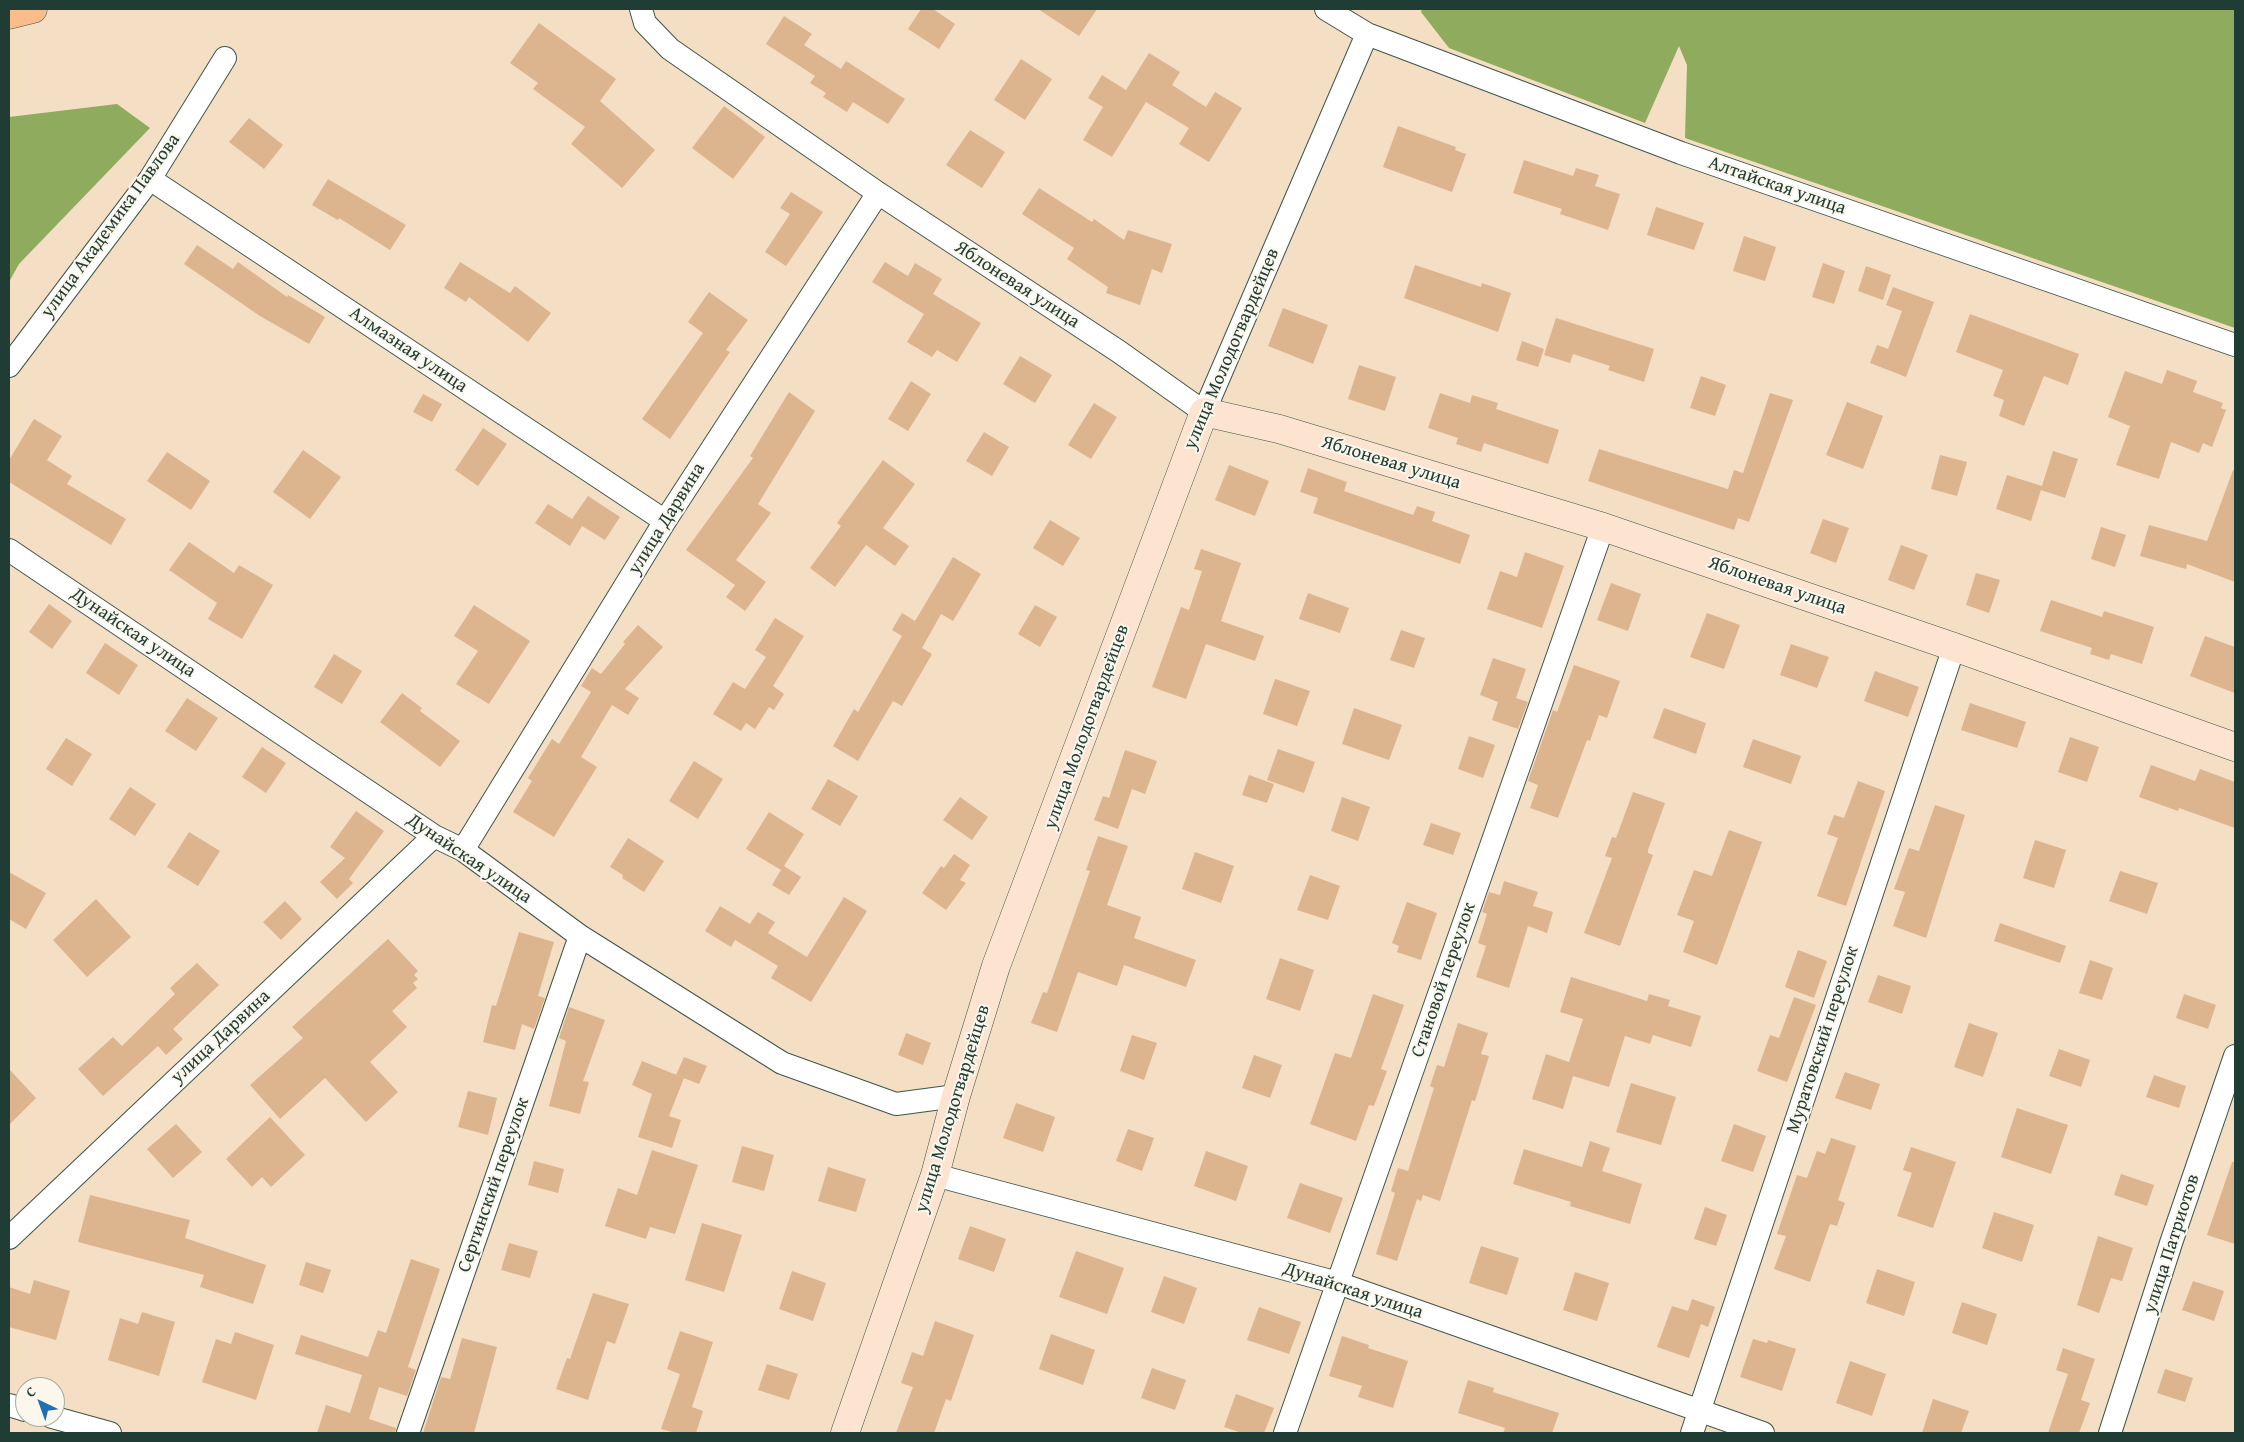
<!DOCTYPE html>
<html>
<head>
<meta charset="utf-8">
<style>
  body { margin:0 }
  #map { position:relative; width:2244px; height:1442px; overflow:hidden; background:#f4dec4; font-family:"Gentium Book Plus",serif }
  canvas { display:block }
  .frame { position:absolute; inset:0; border:10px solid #1f3d34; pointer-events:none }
  .north { position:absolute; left:15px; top:1377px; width:50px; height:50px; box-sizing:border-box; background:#fbf7ec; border:1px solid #a3ada2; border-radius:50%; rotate:318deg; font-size:14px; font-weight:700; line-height:20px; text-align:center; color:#1f3d34 }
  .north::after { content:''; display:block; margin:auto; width:18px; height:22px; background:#1f6fb2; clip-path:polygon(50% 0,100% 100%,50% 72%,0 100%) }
</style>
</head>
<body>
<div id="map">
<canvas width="2244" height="1442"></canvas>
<div class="frame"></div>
<div class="north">С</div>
</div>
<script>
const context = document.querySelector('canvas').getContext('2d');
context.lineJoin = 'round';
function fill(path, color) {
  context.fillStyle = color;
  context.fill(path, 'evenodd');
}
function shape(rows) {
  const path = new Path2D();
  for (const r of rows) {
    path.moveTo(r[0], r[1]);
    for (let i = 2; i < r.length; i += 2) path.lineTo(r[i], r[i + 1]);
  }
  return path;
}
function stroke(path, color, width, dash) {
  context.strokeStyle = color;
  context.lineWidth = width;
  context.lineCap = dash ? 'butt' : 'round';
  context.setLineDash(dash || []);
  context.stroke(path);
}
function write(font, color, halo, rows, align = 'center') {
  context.font = font + ' "Gentium Book Plus",serif';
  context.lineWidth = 4;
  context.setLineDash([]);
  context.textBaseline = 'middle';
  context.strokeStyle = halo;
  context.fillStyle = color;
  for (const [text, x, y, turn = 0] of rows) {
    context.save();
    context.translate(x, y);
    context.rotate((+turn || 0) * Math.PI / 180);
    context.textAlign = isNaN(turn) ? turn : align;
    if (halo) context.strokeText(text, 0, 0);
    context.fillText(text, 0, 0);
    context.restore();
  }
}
const forest = shape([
  [1422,9,2235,9,2235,328,1685,138,1687,65,1679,46,1645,123,1449,48,1421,12],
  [117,104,150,128,19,264,9,282,9,117]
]);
const building = shape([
  [921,9,933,9,955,24,939,49,908,29],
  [1038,9,1097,9,1079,36],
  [784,16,812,34,804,45,841,69,846,61,905,99,888,124,853,102,847,112,823,97,826,93,810,83,815,76,766,44],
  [539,23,616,79,600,101,655,150,622,188,571,144,585,127,533,89,538,83,510,63],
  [1149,53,1180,72,1172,85,1206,107,1215,92,1242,108,1209,162,1179,144,1189,128,1146,102,1112,157,1083,140,1103,107,1088,98,1102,75,1126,90],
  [1021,59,1052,79,1025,120,994,100],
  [724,106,765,137,733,179,692,148],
  [249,118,283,145,264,169,229,142],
  [1398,126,1456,147,1455,150,1466,154,1452,192,1383,167],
  [970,130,1005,152,982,188,946,165],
  [1524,160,1573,176,1576,168,1599,175,1595,186,1620,194,1608,230,1560,214,1562,209,1513,193],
  [328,179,406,225,390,250,339,218,338,220,312,205],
  [1039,188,1092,222,1094,219,1124,240,1128,230,1172,244,1162,273,1152,269,1140,305,1106,293,1108,287,1067,259,1074,248,1022,214],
  [791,192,823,212,786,266,765,252,790,214,780,208],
  [1656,207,1704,223,1694,250,1647,235],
  [1744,236,1776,247,1765,281,1733,271],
  [197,245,233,269,238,262,287,297,288,295,325,317,309,344,260,316,184,264],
  [460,262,510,293,515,286,551,313,528,342,469,297,466,302,444,288],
  [885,262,908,276,915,263,942,279,933,294,981,323,957,362,937,350,932,357,907,342,924,314,872,282],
  [1823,263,1845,271,1834,304,1812,297],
  [1415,265,1481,287,1482,283,1511,293,1498,332,1404,298],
  [1866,266,1891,275,1883,300,1858,291],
  [1893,287,1934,302,1906,377,1870,363,1877,345,1888,349,1902,311,1886,305],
  [709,292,748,320,726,350,730,352,670,439,642,419,703,333,688,322],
  [1283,308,1328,325,1313,364,1268,346],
  [1970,314,2079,354,2068,385,2044,376,2024,426,1999,416,2004,400,1993,396,2003,370,1956,352],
  [1556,318,1654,349,1644,382,1608,370,1610,366,1573,354,1570,363,1544,355],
  [1522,341,1544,349,1538,367,1516,360],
  [1020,356,1052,375,1035,403,1003,384],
  [1359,365,1396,377,1385,411,1348,399],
  [2167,370,2197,381,2193,392,2223,403,2221,408,2226,410,2212,447,2203,443,2199,453,2171,442,2159,479,2116,465,2130,426,2108,417,2125,371,2162,384],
  [1701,376,1726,385,1715,416,1690,408],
  [911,381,931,394,908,431,888,419],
  [789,392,815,411,758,504,771,513,736,560,766,582,745,611,726,597,735,585,686,550,753,458,750,456],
  [1440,393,1470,403,1472,395,1498,403,1496,409,1559,430,1548,464,1484,443,1481,452,1456,444,1458,438,1428,428],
  [1770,393,1793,400,1749,522,1738,518,1734,530,1588,481,1599,449,1728,489,1734,470,1743,473],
  [423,394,442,404,432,422,413,412],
  [1847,402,1883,416,1863,469,1826,455],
  [1094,403,1117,417,1091,459,1068,445],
  [34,419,62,436,47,460,72,476,67,484,126,519,111,545,9,482,9,460],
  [483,428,507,444,478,486,455,470],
  [984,432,1009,447,992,476,966,461],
  [303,450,341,477,310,519,273,492],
  [2053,451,2078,459,2065,498,2041,490,2031,521,1996,509,2007,475,2042,486],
  [167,452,210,481,191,510,147,481],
  [1940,455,1967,462,1957,496,1931,489],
  [883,460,915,484,883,528,909,546,895,566,866,545,835,587,810,568,841,526,837,523],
  [1229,465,1269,481,1255,516,1215,500],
  [1308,468,1347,482,1344,491,1413,515,1417,506,1435,512,1432,521,1470,535,1460,564,1313,513,1318,498,1300,492],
  [2233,470,2235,470,2235,582,2187,564,2186,569,2140,556,2149,525,2207,541],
  [588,496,620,517,605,540,582,526,570,546,535,523,548,504,572,519],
  [1823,519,1849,528,1836,563,1810,553],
  [1050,520,1080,538,1063,566,1033,548],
  [2101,527,2126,535,2115,567,2091,559],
  [189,542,234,573,239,565,273,585,242,639,208,619,217,603,169,570],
  [1901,545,1928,555,1914,590,1888,580],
  [1201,549,1241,563,1221,621,1264,636,1255,661,1206,644,1186,699,1152,687,1181,607,1189,610,1202,571,1194,569],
  [1525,552,1564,566,1542,628,1487,609,1500,571,1517,577],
  [953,557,981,574,953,621,941,614,922,648,932,654,902,706,893,701,858,761,833,746,854,709,858,712,902,636,892,630,902,613,915,621],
  [1976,573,2000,580,1989,613,1966,605],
  [1611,583,1641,594,1628,631,1597,620],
  [1308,593,1349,608,1340,633,1299,619],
  [2051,600,2102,617,2104,611,2154,627,2142,664,2111,654,2109,660,2090,654,2092,648,2040,631],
  [49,604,72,621,52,649,29,632],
  [474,605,530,641,489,704,456,684,478,651,454,636],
  [1035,605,1057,617,1040,647,1018,634],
  [1707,613,1740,625,1724,669,1690,657],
  [775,618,804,636,773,686,784,694,774,710,769,707,755,729,746,723,741,731,713,714,733,682,745,689,766,657,755,650],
  [638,625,663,647,625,689,639,698,628,715,612,705,581,757,597,767,554,837,513,812,532,781,528,778,552,739,559,744,591,692,581,686,592,668,601,674,625,644,623,642],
  [1401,630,1425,638,1414,668,1390,660],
  [2205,636,2235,647,2235,693,2190,676],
  [105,643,138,665,119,695,86,673],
  [1791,644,1829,657,1817,688,1780,675],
  [334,654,362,671,342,704,314,687],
  [1493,658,1526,669,1516,698,1528,702,1518,729,1492,720,1498,702,1480,695],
  [1574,665,1620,681,1607,718,1599,715,1590,741,1587,740,1558,818,1530,808,1538,785,1528,781,1553,710,1557,712],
  [1875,671,1919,687,1908,717,1864,701],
  [1275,679,1310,691,1297,726,1263,714],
  [402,693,422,708,420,711,460,741,440,767,380,722],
  [187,698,218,718,196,751,165,731],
  [1970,703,2026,722,2017,748,1961,730],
  [1354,708,1402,725,1389,760,1342,744],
  [1664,708,1706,723,1696,754,1653,738],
  [1469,736,1495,745,1483,778,1458,769],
  [2070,737,2099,747,2087,782,2058,772],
  [66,738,92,754,72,786,46,769],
  [1753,739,1801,756,1791,784,1743,767],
  [262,747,286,763,266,793,242,777],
  [1278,749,1315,762,1304,793,1267,780],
  [1125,750,1157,761,1145,794,1132,789,1118,829,1094,820,1103,796,1109,798],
  [694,761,723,779,698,819,669,801],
  [2151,765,2195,781,2200,769,2235,782,2235,828,2179,808,2178,811,2139,797],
  [1249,775,1274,784,1267,803,1242,795],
  [828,779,858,796,840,826,811,809],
  [1858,781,1885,791,1846,906,1817,896,1838,838,1827,834,1834,815,1844,818],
  [130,787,156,804,135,836,109,819],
  [1633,792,1665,803,1648,850,1648,853,1653,855,1620,946,1584,933,1612,858,1605,856,1612,837,1616,838],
  [960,797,988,817,972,840,943,820],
  [1342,797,1370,807,1358,841,1331,831],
  [1935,805,1965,815,1926,938,1893,926,1905,892,1894,889,1909,848,1919,851],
  [356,811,384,831,349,879,353,883,337,899,320,882,345,858,330,847],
  [769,812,804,834,784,866,801,877,789,895,772,885,781,870,746,849],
  [1431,823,1461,833,1453,855,1423,845],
  [1729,830,1762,842,1717,965,1683,952,1694,921,1677,915,1694,870,1712,876],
  [189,832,220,851,198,886,167,867],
  [1098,836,1128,846,1107,905,1141,917,1134,938,1196,960,1186,987,1124,965,1117,986,1078,972,1057,1032,1031,1023,1043,992,1047,993,1090,871,1086,870],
  [628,838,664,861,644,892,622,878,623,875,610,867],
  [2035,840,2066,850,2054,888,2023,878],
  [1195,852,1234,866,1221,903,1182,889],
  [954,854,970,865,960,880,966,883,946,910,922,893,941,866,944,868],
  [2120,871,2158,883,2147,914,2109,901],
  [9,872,46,893,26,929,9,919],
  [1310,875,1340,886,1328,920,1297,910],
  [1504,881,1538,892,1533,906,1553,912,1547,933,1528,926,1509,988,1476,977,1486,946,1478,943,1487,914,1482,912,1489,892,1500,895],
  [844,897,867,911,811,1002,771,978,778,966,735,940,731,947,705,931,720,906,750,924,758,912,775,922,768,933,807,957],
  [96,899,131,937,87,977,53,940],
  [285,901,302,919,281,940,263,922],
  [1407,902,1437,913,1421,960,1397,952,1399,946,1392,943],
  [2000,923,2066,946,2060,963,1994,941],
  [519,932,554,942,538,996,545,998,534,1029,522,1024,515,1050,483,1042,492,1005,496,1006],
  [388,939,418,971,414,975,418,979,413,983,417,988,392,1011,407,1027,370,1062,398,1092,366,1122,325,1078,280,1119,250,1085,303,1038,292,1027],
  [1798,950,1827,961,1814,998,1785,987],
  [1280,958,1314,970,1300,1011,1266,999],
  [2090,960,2113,968,2102,1000,2079,993],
  [197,963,219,985,173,1029,183,1039,166,1055,158,1046,103,1096,78,1069,113,1037,122,1046,175,994,170,988],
  [1878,975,1911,986,1902,1014,1868,1002],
  [1571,977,1647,1001,1649,994,1670,1000,1668,1006,1701,1016,1691,1047,1653,1035,1650,1044,1625,1036,1609,1087,1573,1076,1563,1109,1532,1099,1546,1054,1569,1062,1583,1019,1560,1012],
  [1373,994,1404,1005,1381,1069,1387,1071,1374,1106,1369,1105,1356,1141,1310,1124,1335,1053,1351,1058],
  [2184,994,2216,1005,2208,1029,2176,1018],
  [1794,997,1816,1005,1787,1082,1757,1071,1770,1035,1779,1038],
  [569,1007,605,1020,583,1081,589,1082,580,1114,549,1106,566,1041,559,1038],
  [1458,1023,1488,1033,1481,1054,1489,1056,1475,1101,1472,1100,1440,1201,1423,1195,1421,1201,1417,1199,1397,1261,1376,1254,1395,1193,1391,1191,1398,1168,1408,1171,1434,1088,1430,1086,1437,1065,1444,1067],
  [1969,1023,1998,1033,1983,1077,1954,1067],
  [906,1033,931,1043,923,1065,898,1055],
  [1132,1035,1157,1043,1144,1080,1120,1071],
  [2059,1049,2090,1060,2081,1087,2049,1076],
  [1254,1055,1282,1065,1270,1098,1242,1088],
  [684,1057,707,1066,699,1084,676,1075],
  [642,1061,684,1078,669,1116,681,1120,672,1148,638,1137,652,1094,632,1085],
  [9,1069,36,1098,9,1125],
  [1845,1072,1880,1084,1871,1110,1835,1098],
  [2154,1075,2186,1086,2179,1108,2146,1097],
  [1631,1083,1676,1097,1661,1145,1616,1132],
  [468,1091,497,1098,488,1135,458,1127],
  [1016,1103,1055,1117,1043,1152,1003,1138],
  [2017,1108,2068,1125,2051,1174,2001,1157],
  [270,1117,305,1155,271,1187,262,1177,252,1187,226,1159],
  [176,1124,202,1152,173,1178,147,1149],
  [1734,1124,1766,1136,1753,1172,1721,1161],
  [1128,1129,1154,1138,1142,1171,1116,1161],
  [1831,1138,1856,1146,1838,1200,1845,1203,1837,1226,1830,1224,1810,1282,1774,1269,1786,1236,1777,1234,1797,1175,1807,1178,1817,1151,1825,1154],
  [1590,1141,1610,1148,1602,1171,1642,1184,1630,1224,1570,1206,1571,1202,1513,1184,1524,1149,1582,1167],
  [742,1146,774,1155,764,1191,732,1182],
  [1911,1147,1956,1162,1933,1228,1897,1216,1912,1173,1903,1170],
  [652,1150,698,1165,675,1234,650,1227,646,1239,605,1226,618,1188,637,1195],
  [1206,1151,1248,1166,1236,1201,1194,1186],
  [534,1161,564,1169,558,1193,528,1185],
  [2232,1162,2235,1162,2235,1244,2207,1235],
  [828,1167,866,1179,856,1212,818,1201],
  [2121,1174,2154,1185,2147,1206,2114,1195],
  [1300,1183,1343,1198,1330,1233,1287,1218],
  [90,1195,190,1220,185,1238,266,1265,253,1304,200,1287,204,1275,78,1242],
  [1705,1207,1727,1215,1716,1246,1694,1239],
  [1994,1212,2034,1225,2022,1262,1982,1248],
  [702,1223,742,1235,724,1292,685,1280],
  [970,1226,1006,1239,994,1272,958,1259],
  [2098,1236,2133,1248,2122,1281,2111,1278,2099,1313,2077,1305],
  [509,1243,538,1251,530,1278,501,1270],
  [1481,1246,1519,1258,1507,1295,1469,1283],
  [1076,1251,1124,1268,1107,1314,1059,1297],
  [411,1259,440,1269,408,1367,416,1370,407,1396,379,1387,369,1419,396,1428,395,1433,317,1433,326,1405,350,1413,362,1375,295,1354,301,1335,368,1357,378,1330,386,1333],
  [306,1262,331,1270,323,1293,299,1285],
  [1877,1269,1915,1282,1904,1316,1866,1303],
  [792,1271,826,1283,813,1321,779,1309],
  [1575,1272,1609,1283,1597,1321,1563,1310],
  [1164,1276,1197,1288,1184,1324,1151,1312],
  [34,1280,70,1291,56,1340,9,1327,9,1287,30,1294],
  [2193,1281,2224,1291,2214,1321,2182,1310],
  [593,1293,629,1304,615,1344,607,1341,588,1400,556,1389,567,1358,570,1359],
  [1692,1299,1715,1307,1708,1327,1701,1324,1689,1358,1657,1347,1672,1306,1688,1311],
  [1962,1302,1997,1314,1987,1345,1952,1333],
  [1259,1307,1301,1322,1289,1354,1247,1340],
  [142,1312,175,1322,159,1376,108,1360,120,1318,138,1324],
  [935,1321,974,1335,951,1401,946,1399,934,1433,896,1433,913,1387,901,1383,912,1352,923,1356],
  [680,1331,713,1342,692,1407,703,1411,696,1433,676,1433,661,1429,680,1374,667,1369],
  [235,1332,274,1345,256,1400,202,1382,216,1339,231,1344],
  [1051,1334,1095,1350,1083,1385,1039,1369],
  [1342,1336,1369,1345,1368,1348,1408,1361,1393,1408,1358,1397,1362,1386,1329,1376],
  [462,1338,497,1347,474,1433,423,1433,441,1377,450,1379],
  [1753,1339,1767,1343,1768,1340,1796,1349,1782,1391,1740,1377],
  [2063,1348,2095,1359,2081,1400,2090,1403,2079,1433,2048,1433,2068,1374,2056,1370],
  [1850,1361,1886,1374,1872,1416,1836,1403],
  [767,1364,798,1374,789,1400,758,1390],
  [1152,1368,1186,1380,1175,1410,1141,1398],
  [2165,1369,2193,1378,2185,1402,2157,1393],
  [1468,1380,1494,1388,1493,1392,1559,1413,1552,1433,1503,1433,1505,1428,1458,1413],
  [1236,1394,1274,1408,1264,1433,1242,1433,1224,1427],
  [1933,1399,1969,1411,1961,1433,1922,1433]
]);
const street = shape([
  [641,9,645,23,670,49,878,193,1118,351,1204,412,1367,34],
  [1326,9,1367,34,1681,153,2235,345],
  [150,179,665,521],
  [9,366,150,179,225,58],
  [9,550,434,836,463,850,580,936,782,1063,896,1104,956,1096],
  [463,850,665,521,878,193],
  [935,1175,1338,1283,1763,1433],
  [9,1238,434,836],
  [9,1405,25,1410],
  [52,1417,110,1433],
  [408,1433,580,936],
  [1285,1433,1603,527],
  [1692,1433,1954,647],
  [2110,1433,2171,1243,2235,1056]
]);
const secondary = shape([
  [845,1433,935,1175,956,1096,996,966,1204,412,1279,429,1603,527,1954,647,2235,747]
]);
const primary = shape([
  [9,15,33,9]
]);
const streetNames = [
  ["Алтайская улица",1777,186,19],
  ["улица Академика Павлова",111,226,-54],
  ["Яблоневая улица",1017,285,33],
  ["улица Молодогвардейцев",1232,349,-67],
  ["Алмазная улица",408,350,34],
  ["Яблоневая улица",1391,463,17],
  ["улица Дарвина",667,519,-58],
  ["Яблоневая улица",1777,586,19],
  ["Дунайская улица",133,633,34],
  ["улица Молодогвардейцев",1087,727,-70],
  ["Дунайская улица",469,859,34],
  ["Становой переулок",1444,980,-71],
  ["улица Дарвина",221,1037,-43],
  ["Муратовский переулок",1823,1040,-72],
  ["улица Молодогвардейцев",953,1109,-73],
  ["Сергинский переулок",494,1185,-71],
  ["улица Патриотов",2172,1244,-72],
  ["Дунайская улица",1353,1291,18]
];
fill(forest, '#8fab5e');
fill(building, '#dcb58f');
stroke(street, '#3f554a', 24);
stroke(secondary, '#3f554a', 29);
stroke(primary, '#3f554a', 29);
stroke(street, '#fff', 22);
stroke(secondary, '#fde4d1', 28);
stroke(primary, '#fabc8b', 28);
write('19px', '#1f3d34', '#fbf7ec', streetNames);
</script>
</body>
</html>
